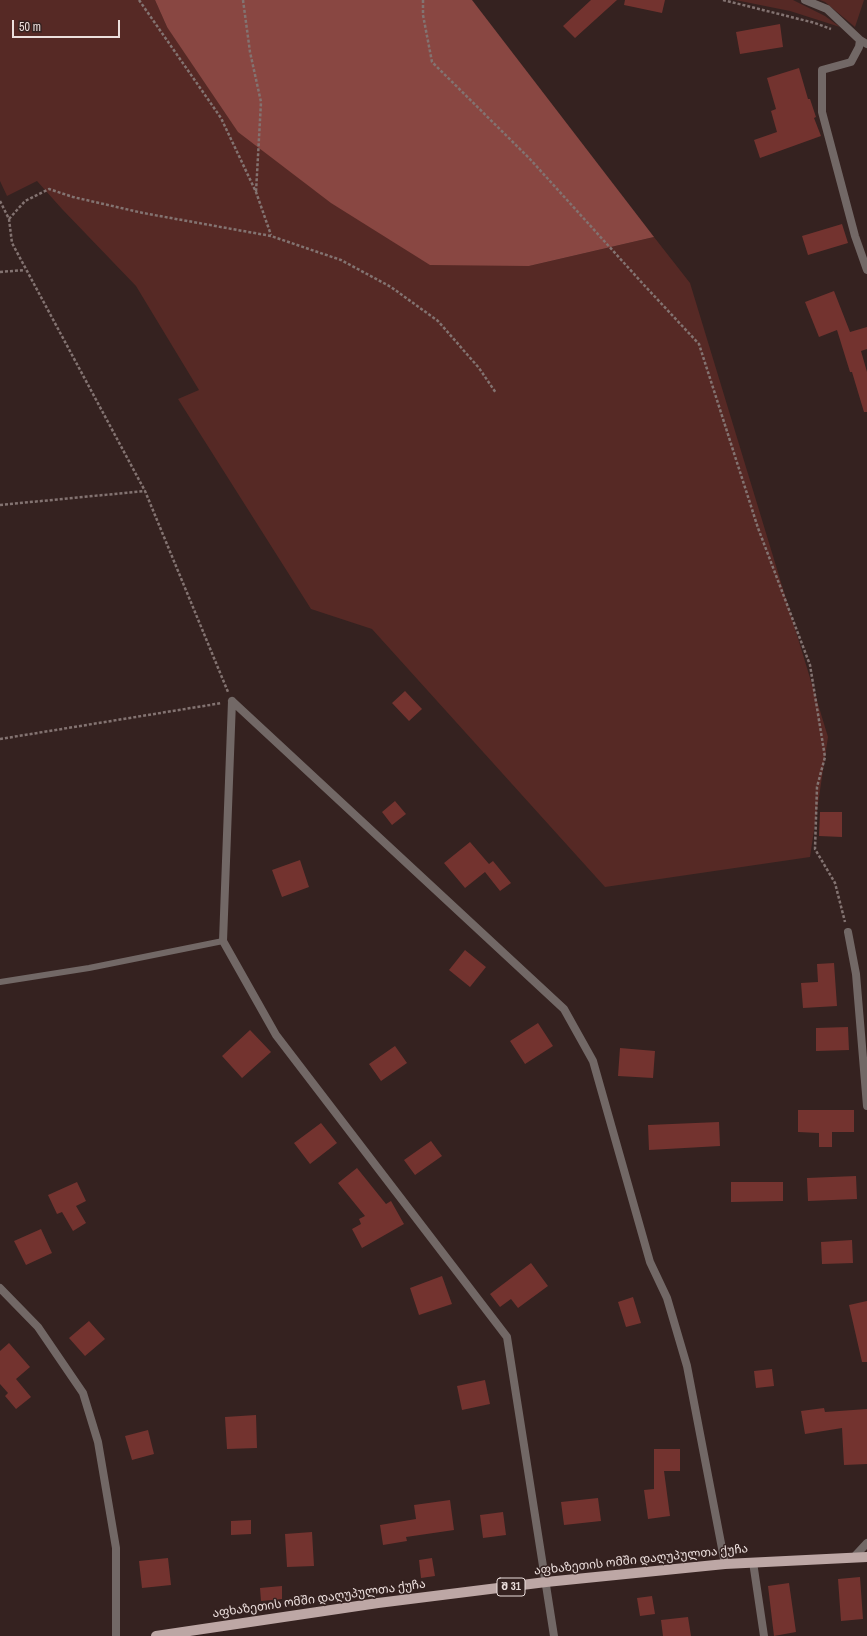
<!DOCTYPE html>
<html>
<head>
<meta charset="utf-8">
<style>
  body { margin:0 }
  #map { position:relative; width:867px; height:1636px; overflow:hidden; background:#352220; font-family:"Archivo Narrow",sans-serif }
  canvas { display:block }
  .scale { position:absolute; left:12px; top:20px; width:108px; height:18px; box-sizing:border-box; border:2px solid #ecdfdd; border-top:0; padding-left:5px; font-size:12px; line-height:14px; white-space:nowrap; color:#ecdfdd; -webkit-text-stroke:3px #352220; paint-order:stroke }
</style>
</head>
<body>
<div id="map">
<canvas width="867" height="1636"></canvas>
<div class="scale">50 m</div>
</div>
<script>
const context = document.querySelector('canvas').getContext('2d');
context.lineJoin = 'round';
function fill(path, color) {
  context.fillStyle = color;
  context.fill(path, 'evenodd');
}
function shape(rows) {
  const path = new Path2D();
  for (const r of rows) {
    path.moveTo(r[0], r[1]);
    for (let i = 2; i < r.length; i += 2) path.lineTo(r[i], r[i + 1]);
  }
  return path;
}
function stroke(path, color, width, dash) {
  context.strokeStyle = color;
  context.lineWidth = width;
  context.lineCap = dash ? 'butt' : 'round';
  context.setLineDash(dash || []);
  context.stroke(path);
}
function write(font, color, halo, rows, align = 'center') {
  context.font = font + ' "Archivo Narrow","Noto Sans Georgian",sans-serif';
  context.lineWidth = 3;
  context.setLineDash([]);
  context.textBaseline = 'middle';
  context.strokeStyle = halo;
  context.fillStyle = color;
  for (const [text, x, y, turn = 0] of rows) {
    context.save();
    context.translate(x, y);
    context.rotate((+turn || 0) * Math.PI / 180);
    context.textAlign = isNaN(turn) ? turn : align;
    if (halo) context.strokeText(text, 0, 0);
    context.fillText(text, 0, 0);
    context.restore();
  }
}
const green = shape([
  [0,0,155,0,167,27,529,266,654,237,690,283,828,737,810,857,605,887,372,629,311,609,178,399,199,390,136,286,62,209,37,181,7,196,0,181],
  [735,0,793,0,825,16,840,27,790,11],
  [820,0,864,0,855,27,825,2]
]);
const forest = shape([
  [155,0,472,0,654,237,529,266,430,265,331,203,238,132,167,27]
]);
const building = shape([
  [591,0,617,0,575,38,563,26],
  [625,0,665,0,662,13,624,5],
  [780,24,783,47,740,54,736,32],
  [799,68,808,99,810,99,816,117,814,118,821,136,760,158,754,140,777,132,771,111,776,109,767,78],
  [842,224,848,243,808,255,802,236],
  [834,291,850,332,867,327,867,349,861,351,867,372,867,412,864,412,852,372,850,372,837,330,819,337,805,302],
  [405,691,422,709,409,721,392,703],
  [395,801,406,814,392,825,382,812],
  [820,812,842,812,842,837,819,836],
  [470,842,489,864,493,861,511,883,500,891,485,872,465,888,444,863],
  [300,860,309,887,282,897,272,870],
  [465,950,486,967,470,987,449,970],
  [834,963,837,1006,803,1008,801,983,818,982,817,964],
  [538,1023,553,1046,525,1064,510,1041],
  [848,1027,849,1050,816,1051,816,1028],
  [250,1030,271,1052,242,1078,222,1056],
  [395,1046,407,1063,381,1081,369,1064],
  [620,1048,655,1051,653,1078,618,1076],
  [798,1110,854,1110,854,1132,832,1132,832,1147,819,1147,819,1133,798,1132],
  [719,1122,720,1146,649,1150,648,1125],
  [321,1123,337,1143,310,1164,294,1143],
  [431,1141,442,1156,415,1175,404,1160],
  [357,1168,386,1204,391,1201,404,1224,362,1248,352,1229,361,1224,359,1219,365,1216,338,1183],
  [856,1176,857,1199,808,1201,807,1178],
  [77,1182,86,1201,76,1206,86,1223,73,1231,62,1212,57,1214,48,1195],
  [731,1182,783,1182,783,1201,731,1202],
  [41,1229,52,1253,26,1265,14,1241],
  [852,1240,853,1263,822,1264,821,1242],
  [531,1263,548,1286,518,1308,511,1299,500,1307,490,1294],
  [442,1276,452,1304,419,1315,410,1288],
  [633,1297,641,1323,626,1327,618,1302],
  [867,1301,867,1362,862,1362,849,1305],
  [89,1321,105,1339,85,1356,69,1338],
  [9,1343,30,1367,16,1379,31,1397,16,1409,5,1396,8,1393,0,1384,0,1351],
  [772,1369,774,1386,756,1388,754,1371],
  [485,1380,490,1404,462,1410,457,1386],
  [824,1408,825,1412,867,1409,867,1464,844,1465,842,1428,805,1434,801,1411],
  [256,1415,257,1448,227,1449,225,1417],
  [148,1430,154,1454,132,1460,125,1436],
  [654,1449,680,1449,680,1471,664,1471,670,1516,648,1519,644,1490,654,1489],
  [598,1498,601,1521,564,1525,561,1502],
  [450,1500,454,1530,406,1537,407,1541,383,1545,380,1525,416,1519,414,1505],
  [503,1512,506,1535,483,1538,480,1515],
  [251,1520,251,1534,231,1535,231,1521],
  [312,1532,314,1566,287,1567,285,1534],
  [168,1558,171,1585,142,1588,139,1561],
  [432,1558,435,1576,421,1578,419,1560],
  [860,1577,863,1619,841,1621,838,1579],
  [789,1583,796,1632,774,1636,768,1586],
  [282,1586,282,1599,261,1601,260,1588],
  [652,1596,655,1614,640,1616,637,1598],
  [688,1617,691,1636,663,1636,661,1620]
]);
const path = shape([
  [139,0,221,118,256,192,271,235],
  [243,0,250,52,261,102,256,192],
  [423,0,423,15,432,62,529,158,644,285,699,344,758,528,810,665,825,757,817,787,815,849,835,883,845,922],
  [723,0,815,23,831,29],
  [0,201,9,219,12,243,145,491,228,692],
  [9,219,25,201,49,189,73,197,143,213,271,236,341,260,391,287,438,321,479,368,496,393],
  [0,272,25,270],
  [0,505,145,491],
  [0,739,222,703]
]);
const lane = shape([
  [0,982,89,968,223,941]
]);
const street = shape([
  [805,0,827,9,860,40,867,44],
  [860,40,859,47,851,62,822,70,822,112,855,236,867,270],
  [232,701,564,1009,593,1061,650,1262,667,1298,687,1366,725,1564],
  [232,701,223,941,276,1035,507,1337,554,1636],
  [848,932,856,974,867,1106],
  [0,1288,38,1327,83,1393,98,1442,116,1548,116,1636],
  [854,1557,867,1543],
  [753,1562,764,1636]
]);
const primary = shape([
  [156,1636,378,1603,546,1582,725,1564,867,1557]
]);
const shields = [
  [511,1587,28]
];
const shieldNames = [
  ["შ 31",511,1587]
];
const streetNames = [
  ["აფხაზეთის ომში დაღუპულთა ქუჩა",641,1560,-6],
  ["აფხაზეთის ომში დაღუპულთა ქუჩა",319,1599,-8]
];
fill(green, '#562925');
fill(forest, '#894742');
fill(building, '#73332f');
stroke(path, '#837371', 2.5, [3, 2]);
stroke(lane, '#726866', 6);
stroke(street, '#726866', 8);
stroke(primary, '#bda7a5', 10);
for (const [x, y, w] of shields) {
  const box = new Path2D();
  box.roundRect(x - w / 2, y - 9, w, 18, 3);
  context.fillStyle = '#352220';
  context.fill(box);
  stroke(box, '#ecdfdd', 1);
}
write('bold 11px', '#ecdfdd', null, shieldNames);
write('12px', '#ecdfdd', '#352220', streetNames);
</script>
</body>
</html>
